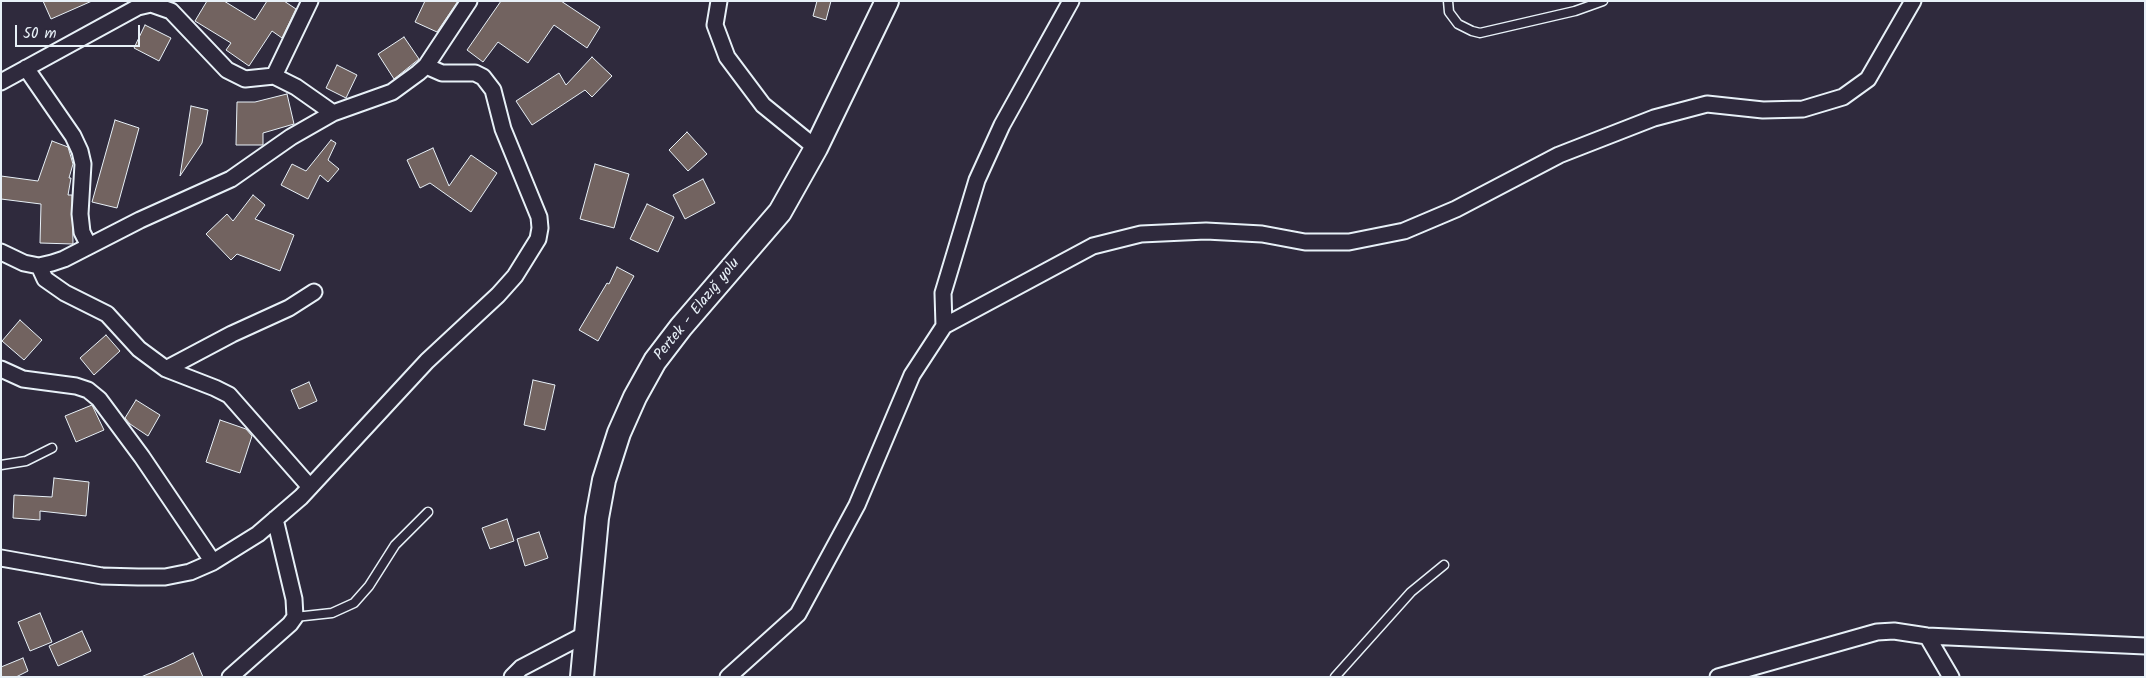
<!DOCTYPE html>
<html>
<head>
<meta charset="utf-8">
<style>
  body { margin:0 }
  #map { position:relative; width:2146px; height:678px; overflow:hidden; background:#2f2a3d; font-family:Kalam,sans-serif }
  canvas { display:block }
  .frame { position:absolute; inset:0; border:2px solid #e8f1f8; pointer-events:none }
  .scale { position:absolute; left:15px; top:25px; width:125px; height:22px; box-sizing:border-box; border:2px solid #e8f1f8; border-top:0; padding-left:6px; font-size:15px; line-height:18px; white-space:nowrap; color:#e8f1f8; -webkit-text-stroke:4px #2f2a3d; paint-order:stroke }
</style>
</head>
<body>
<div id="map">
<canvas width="2146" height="678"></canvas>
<div class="frame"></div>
<div class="scale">50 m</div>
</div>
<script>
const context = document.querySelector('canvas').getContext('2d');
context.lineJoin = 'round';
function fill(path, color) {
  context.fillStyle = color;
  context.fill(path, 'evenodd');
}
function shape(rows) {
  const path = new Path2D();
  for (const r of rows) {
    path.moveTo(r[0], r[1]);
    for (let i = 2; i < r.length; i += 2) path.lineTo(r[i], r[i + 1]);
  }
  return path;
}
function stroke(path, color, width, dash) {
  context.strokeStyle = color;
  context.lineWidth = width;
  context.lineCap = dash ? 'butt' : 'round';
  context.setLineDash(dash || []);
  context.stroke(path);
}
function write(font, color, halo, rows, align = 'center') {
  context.font = font + ' Kalam,sans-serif';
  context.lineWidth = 4;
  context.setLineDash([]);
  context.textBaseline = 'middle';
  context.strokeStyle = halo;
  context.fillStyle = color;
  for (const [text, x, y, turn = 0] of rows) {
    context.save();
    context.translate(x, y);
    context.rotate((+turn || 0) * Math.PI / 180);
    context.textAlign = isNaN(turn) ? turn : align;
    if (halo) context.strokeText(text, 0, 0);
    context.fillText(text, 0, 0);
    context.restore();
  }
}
const building = shape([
  [43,1,92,1,51,19,43,1],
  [207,1,224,1,255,20,267,1,284,1,296,9,282,38,272,31,249,66,226,50,231,43,195,21,207,1],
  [425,1,458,1,437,32,415,22,425,1],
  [501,1,561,1,600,27,587,48,554,25,528,63,498,42,483,62,467,50,501,1],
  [817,1,831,1,826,20,813,16,817,1],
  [145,25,171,38,159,61,134,48,145,25],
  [404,37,419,59,394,79,378,54,404,37],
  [592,57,612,76,592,97,585,90,532,125,516,101,559,73,566,85,592,57],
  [337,65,357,75,346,98,326,88,337,65],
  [287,94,294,124,263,133,263,145,236,145,237,102,255,102,287,94],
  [191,106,208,110,202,143,180,176,191,106],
  [115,120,139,128,117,208,92,202,115,120],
  [687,132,707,154,688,171,669,150,687,132],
  [331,140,336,143,328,160,339,169,328,182,320,175,308,199,281,185,292,164,306,171,331,140],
  [52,141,68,147,73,164,69,178,71,178,68,195,72,195,73,244,40,243,41,204,1,199,1,176,38,181,52,141],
  [433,148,449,186,471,155,497,173,471,212,430,183,420,188,407,160,433,148],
  [595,164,629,174,614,228,580,219,595,164],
  [703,179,715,203,685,219,673,195,703,179],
  [253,195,265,205,255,219,294,235,280,271,237,254,231,260,206,234,227,214,233,221,253,195],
  [647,204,674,217,658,252,630,239,647,204],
  [617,267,634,276,598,341,579,330,607,283,609,284,617,267],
  [20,320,42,340,24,360,2,341,20,320],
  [106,335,120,351,94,375,80,358,106,335],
  [533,380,555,385,545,430,524,425,533,380],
  [309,382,317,401,299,409,291,390,309,382],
  [136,400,160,415,148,436,130,424,125,418,136,400],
  [92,405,104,430,76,442,65,416,92,405],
  [220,420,246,429,252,436,240,473,206,462,220,420],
  [54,478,89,482,86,516,40,511,40,520,13,518,14,495,52,497,54,478],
  [507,519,514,541,490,549,482,528,507,519],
  [539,532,548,558,525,566,517,539,539,532],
  [40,613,52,642,30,651,18,622,40,613],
  [82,631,91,651,58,666,49,646,82,631],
  [193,653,203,677,141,677,174,663,193,653],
  [23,658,28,671,16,677,1,677,1,667,23,658]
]);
const service = shape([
  [1448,1,1449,12,1458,24,1472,31,1480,33,1575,11,1603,1],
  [1,465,26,461,52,448],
  [295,617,332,613,354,603,369,586,395,545,428,512],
  [1335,677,1411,592,1444,565]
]);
const minor = shape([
  [719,1,715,25,727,57,763,105,816,148],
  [26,68,73,136,80,151,83,164,80,214,82,232,89,246],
  [274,76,310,1],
  [1,82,138,7,151,4,171,11,227,70,245,79,274,76,296,87,333,113],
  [1,252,24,263,39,266,52,263,64,259,140,220,231,179,291,137,333,113,392,92,418,73,426,66,469,1],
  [39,266,45,279,65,293,107,314,139,349,166,369,215,388,229,395,310,487],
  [944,326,943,293,977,180,1002,125,1071,1],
  [1,369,23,379,76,386,88,390,99,399,142,457,213,562],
  [166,369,232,334,289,308,314,292],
  [1,558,102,576,138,577,165,577,190,572,213,562,258,534,301,497,427,361,498,295,515,276,538,239,540,228,539,217,503,129,493,90,483,77,475,73,442,73,426,66],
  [1927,636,1951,677],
  [230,677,290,624,295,617,294,599,275,519],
  [512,677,521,668,586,634],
  [728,677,798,614,857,505,912,375,944,326,1093,246,1141,234,1206,231,1262,234,1305,242,1349,242,1404,231,1456,209,1559,155,1654,118,1707,104,1763,110,1803,109,1843,97,1868,79,1913,1],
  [1718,677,1877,632,1894,631,1927,636,2145,646]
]);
const secondary = shape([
  [582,677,597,518,604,480,619,433,635,397,655,361,681,327,780,212,816,148,887,1]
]);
const streetNames = [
  ["Pertek - Elazığ yolu",698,310,-51]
];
fill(building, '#726360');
stroke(building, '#e8f1f8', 1);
stroke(service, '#e8f1f8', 11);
stroke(minor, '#e8f1f8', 19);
stroke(secondary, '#e8f1f8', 26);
stroke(service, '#2f2a3d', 8);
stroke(minor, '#2f2a3d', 15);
stroke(secondary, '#2f2a3d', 22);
write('15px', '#e8f1f8', '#2f2a3d', streetNames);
</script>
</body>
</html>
